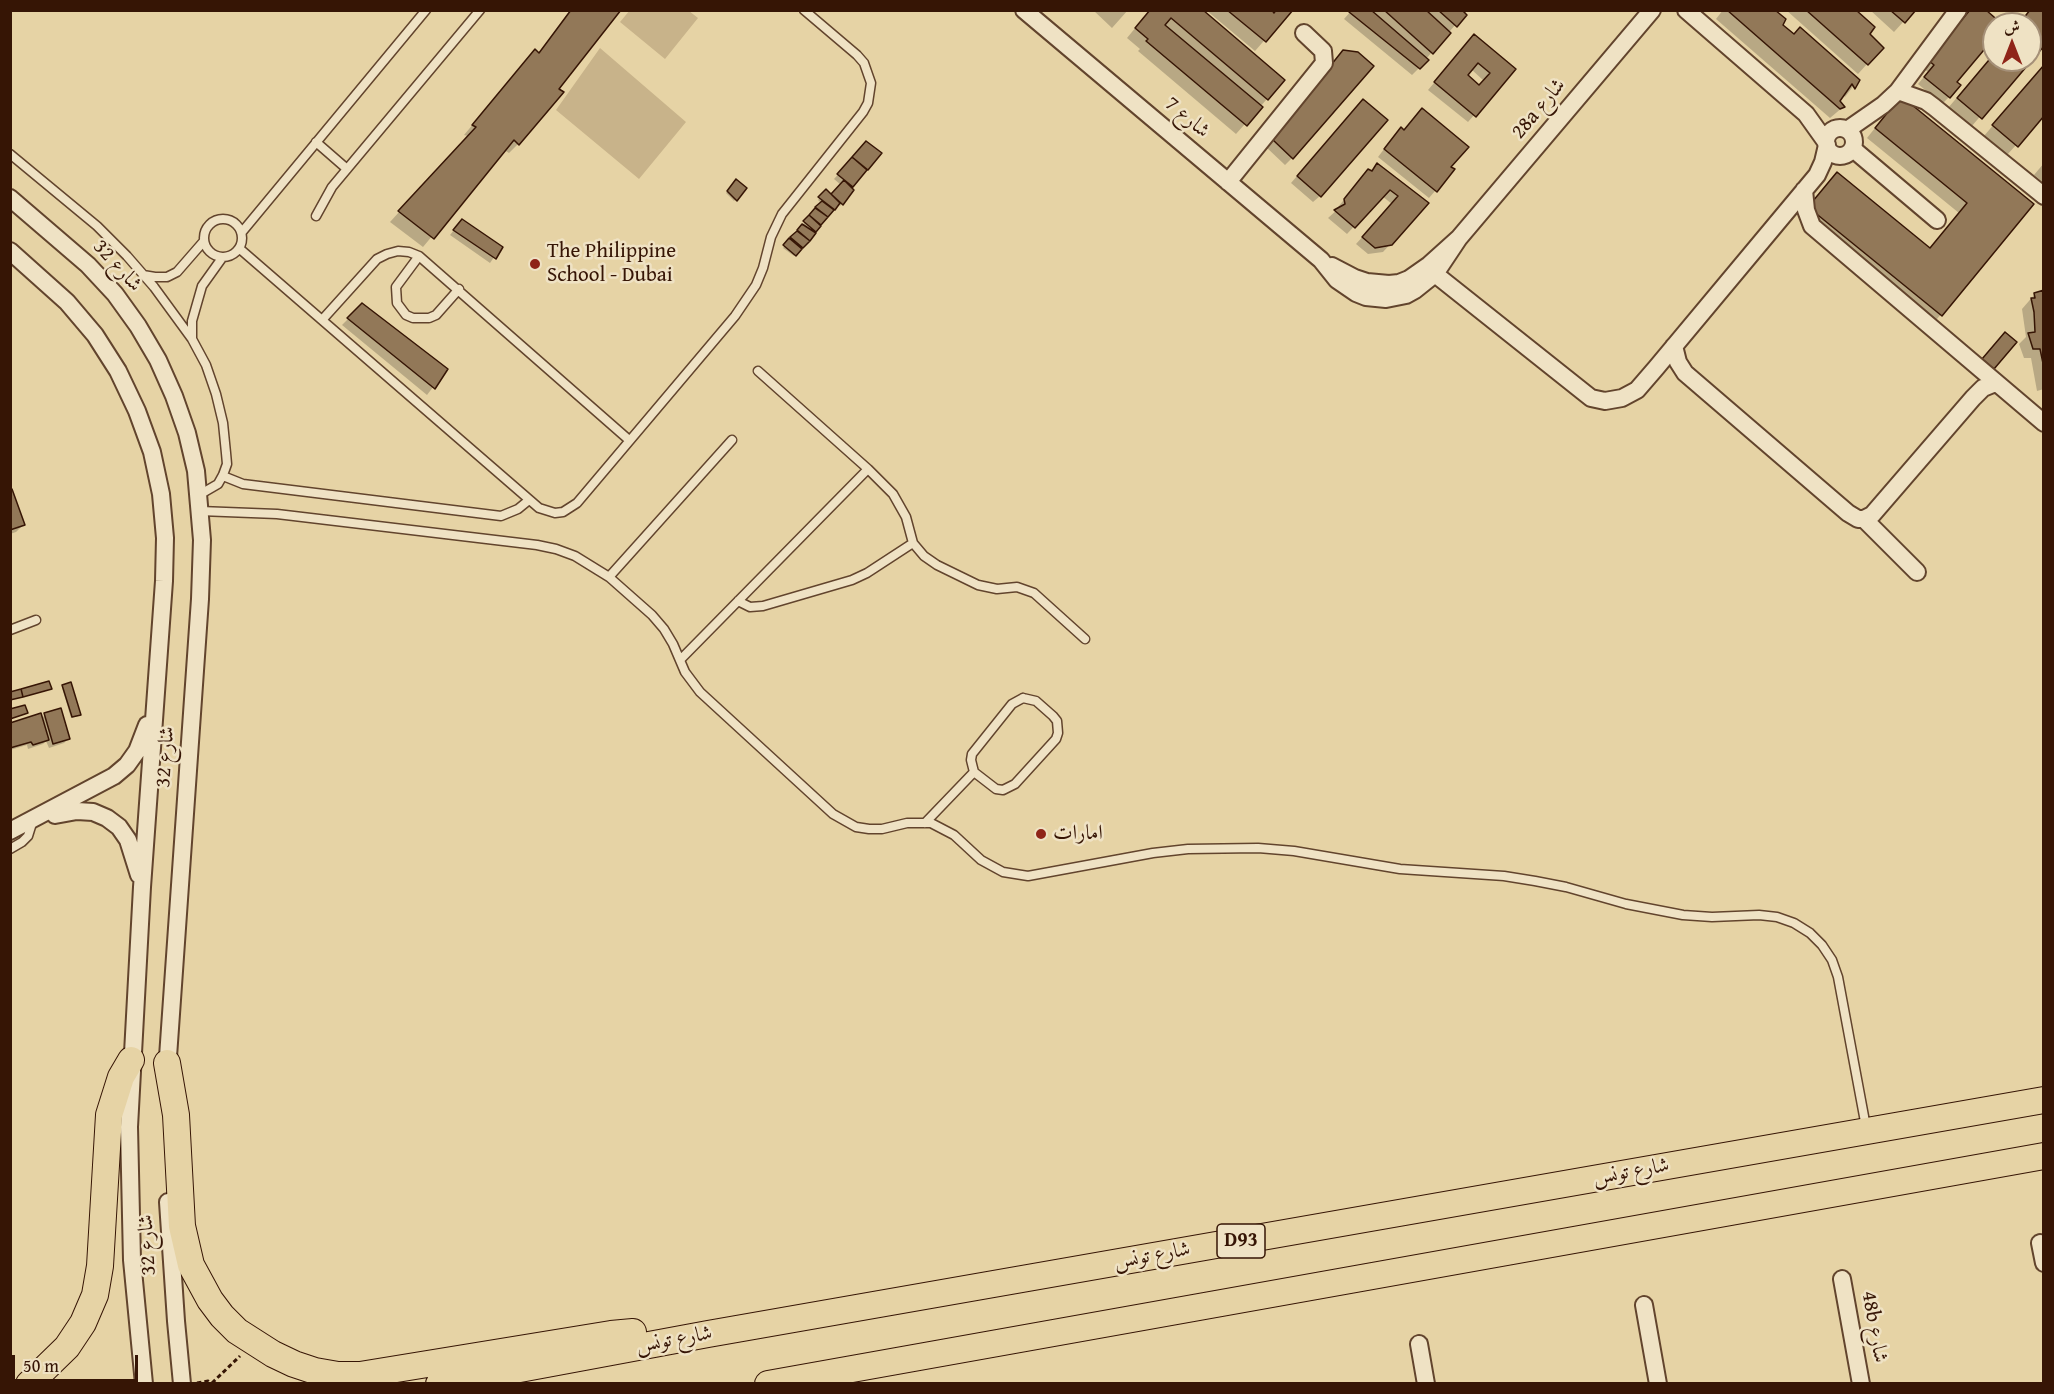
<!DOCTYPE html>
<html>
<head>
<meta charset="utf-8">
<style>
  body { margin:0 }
  #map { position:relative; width:2054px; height:1394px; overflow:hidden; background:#e6d3a5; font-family:"Gentium Book Plus",Amiri,serif }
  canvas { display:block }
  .frame { position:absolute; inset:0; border:12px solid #361505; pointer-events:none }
  .north { position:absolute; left:1982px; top:12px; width:60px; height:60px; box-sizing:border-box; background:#efe2c4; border:2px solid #a59078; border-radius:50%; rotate:0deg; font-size:16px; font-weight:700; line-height:24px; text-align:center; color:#361505 }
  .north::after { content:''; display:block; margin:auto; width:21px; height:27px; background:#8f2418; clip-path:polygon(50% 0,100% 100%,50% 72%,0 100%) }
  .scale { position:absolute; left:12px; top:1355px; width:126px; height:27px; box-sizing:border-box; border:3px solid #361505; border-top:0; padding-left:8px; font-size:18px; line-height:21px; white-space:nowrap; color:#361505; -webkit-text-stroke:4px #efe2c4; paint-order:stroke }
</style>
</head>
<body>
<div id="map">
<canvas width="2054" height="1394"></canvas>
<div class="frame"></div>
<div class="north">ش</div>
<div class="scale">50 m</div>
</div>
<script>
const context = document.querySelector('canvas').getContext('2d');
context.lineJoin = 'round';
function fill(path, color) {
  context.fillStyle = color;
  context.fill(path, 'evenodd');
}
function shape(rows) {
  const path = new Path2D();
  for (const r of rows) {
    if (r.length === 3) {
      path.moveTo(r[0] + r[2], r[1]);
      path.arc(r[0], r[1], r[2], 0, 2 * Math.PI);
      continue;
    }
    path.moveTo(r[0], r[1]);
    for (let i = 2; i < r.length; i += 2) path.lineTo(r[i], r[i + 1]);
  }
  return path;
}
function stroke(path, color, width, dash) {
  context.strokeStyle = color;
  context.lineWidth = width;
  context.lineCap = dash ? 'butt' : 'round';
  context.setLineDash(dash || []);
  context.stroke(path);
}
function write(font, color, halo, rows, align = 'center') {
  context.font = font + ' "Gentium Book Plus",Amiri,serif';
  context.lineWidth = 5;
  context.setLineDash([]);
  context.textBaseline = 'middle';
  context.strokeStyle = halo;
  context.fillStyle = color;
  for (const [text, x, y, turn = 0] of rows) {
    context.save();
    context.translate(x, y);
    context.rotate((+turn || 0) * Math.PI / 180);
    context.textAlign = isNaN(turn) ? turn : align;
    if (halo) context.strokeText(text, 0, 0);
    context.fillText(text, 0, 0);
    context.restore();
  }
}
const green = shape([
  [630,10,689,11,698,18,665,59,620,22],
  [600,48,686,122,639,179,556,110]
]);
const shadow = shape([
  [570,10,619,10,557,89,518,144,509,153,504,150,423,247,390,222,468,136,464,135,526,61,538,54],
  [1093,10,1128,10,1112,28],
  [1150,10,1201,10,1267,99,1236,134,1138,51,1140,49,1127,38],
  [1206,10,1269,10,1274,15,1291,10,1255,51],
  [1352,10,1468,10,1426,59,1427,60,1412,75,1344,19],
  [1723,10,1773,10,1782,25,1858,80,1845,97,1843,94,1838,101,1843,107,1830,118,1716,19],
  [1786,10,1853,10,1868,35,1867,64,1858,74],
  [1870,10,1914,10,1894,32],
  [1971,10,2000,24,1994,24,1994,35,1955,82,1949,97,1942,104,1918,84,1928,72,1923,68],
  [1468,43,1514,69,1468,122,1428,90],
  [1471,69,1484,81,1479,87,1466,76],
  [1994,54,1994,60,2029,60,1971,127,1948,108],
  [1337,58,1292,158,1285,165,1266,147],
  [2044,65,2044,114,2007,155,1984,136],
  [1356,108,1320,196,1313,202,1291,183],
  [1891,108,2032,204,1932,325,1800,217,1828,184,1929,249,1959,213,1867,138],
  [1394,136,1453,170,1429,198,1378,157],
  [862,148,879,154,850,188,852,190,840,206,838,203,794,256,783,248,821,203,818,200,826,191,831,196,841,185,834,179],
  [2044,163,2044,183,2034,175],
  [1377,165,1427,204,1383,252,1368,254,1356,244,1392,204,1382,196,1347,234,1328,218,1338,209,1338,207,1362,178],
  [736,181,745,188,734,201,726,193],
  [458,225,501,247,490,263,450,235],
  [2044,291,2044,389,2037,391,2031,358,2024,358,2019,344,2026,337,2022,309,2035,294],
  [362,305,446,370,427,395,342,325],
  [10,491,23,525,16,532,10,534],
  [63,686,79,714,78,716,71,718,62,688],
  [45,715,68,739,64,743,49,748,46,741,43,744,28,749,27,745,10,750,10,724,41,719]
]);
const building = shape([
  [571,10,621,10,559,89,564,92,519,145,514,140,434,239,398,211,476,127,472,125,535,49,539,53,571,10],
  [1150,10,1203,10,1285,80,1268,100,1171,18,1165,25,1263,107,1247,126,1146,41,1148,39,1135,28,1150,10],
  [1227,10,1272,10,1274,13,1276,10,1293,10,1266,42,1227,10],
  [1350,10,1371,10,1429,60,1420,69,1349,12,1350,10],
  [1384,10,1426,10,1451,33,1433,54,1384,10],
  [1438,10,1462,10,1467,15,1457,27,1438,10],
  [1727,10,1775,10,1786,19,1783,25,1794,34,1800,27,1860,80,1855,89,1852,84,1840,101,1845,107,1840,109,1727,10],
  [1806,10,1856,10,1875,27,1870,34,1884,48,1868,65,1806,10],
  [1890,10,1916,10,1905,23,1890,10],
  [1970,10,1986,10,2002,24,1994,24,1994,38,1957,82,1961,85,1950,98,1924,77,1934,65,1928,60,1970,10],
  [2030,10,2044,10,2044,46,1982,119,1957,98,1994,54,1994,60,2030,60,2030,24,2019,24,2030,10],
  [1474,34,1516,69,1476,117,1434,82,1474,34],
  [1478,63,1490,73,1479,85,1468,75,1478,63],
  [1343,50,1358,52,1374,66,1293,159,1272,139,1343,50],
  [2044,65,2044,116,2018,147,1992,125,2044,65],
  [1901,96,2034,204,1942,316,1808,207,1837,172,1930,248,1967,203,1875,128,1901,96],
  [1363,99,1388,120,1321,197,1297,176,1363,99],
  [1422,108,1469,147,1451,167,1455,169,1437,192,1384,149,1401,127,1404,130,1422,108],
  [866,141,882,153,868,170,852,157,866,141],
  [852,157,867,170,853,187,837,174,852,157],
  [1377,163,1429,203,1392,245,1375,248,1362,237,1398,196,1390,190,1355,228,1334,210,1345,204,1344,199,1368,169,1372,171,1377,163],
  [736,179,747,188,737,201,727,191,736,179],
  [844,180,854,190,843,205,831,194,844,180],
  [826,189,840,203,835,210,818,197,826,189],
  [822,201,834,210,828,217,815,207,822,201],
  [815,208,828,217,821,225,809,215,815,208],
  [809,215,821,226,816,232,803,221,809,215],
  [462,219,503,247,496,259,453,230,462,219],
  [802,224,816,233,810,241,797,230,802,224],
  [797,231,810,241,803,248,790,237,797,231],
  [789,238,802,249,796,256,783,245,789,238],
  [2044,290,2044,368,2040,349,2033,349,2028,333,2035,332,2034,312,2031,298,2035,298,2034,293,2044,290],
  [362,303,448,369,435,389,347,318,362,303],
  [2005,332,2017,342,1994,369,1982,359,2005,332],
  [12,489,25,525,10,530,10,490,12,489],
  [49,681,52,689,23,697,21,689,49,681],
  [71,682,81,715,72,717,62,685,71,682],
  [21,689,23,697,10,700,10,692,21,689],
  [25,705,28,713,10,719,10,709,25,705],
  [61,708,70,739,53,744,44,713,61,708],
  [41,713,49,740,33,745,31,742,10,748,10,723,41,713]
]);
const path = shape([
  [197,1383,208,1381,212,1384],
  [212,1383,240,1356]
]);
const lane = shape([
  [316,142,347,169],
  [10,154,97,226,127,256,154,287,192,339,206,365,216,394,223,423,226,453,227,464,223,475,218,484,199,495],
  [316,216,332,187,480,10],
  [223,238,19],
  [242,232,426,10],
  [240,249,539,508,555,513,563,512,577,503,735,316,756,285,763,268,771,237,782,214,863,112,868,103,871,83,864,63,857,55,804,10],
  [419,256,396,287,397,303,406,315,413,318,429,318,436,315,459,289],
  [143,275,155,277,167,277,177,272,204,241],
  [322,320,377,259,387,254,398,251,409,252,419,256,629,440],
  [192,338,192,321,202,286,222,258],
  [758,371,868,469,893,494,906,517,913,543,924,556,937,565,978,585,997,589,1017,587,1034,593,1085,639],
  [223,476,243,484,501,516,518,509,529,500],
  [200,511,277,514,537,545,556,549,575,556,609,577,652,615,664,629,673,644,685,672,700,692,833,814,856,827,869,829,882,829,907,823,931,823,954,835,981,860,1003,872,1028,876,1153,853,1188,849,1258,848,1294,851,1400,869,1504,876,1535,881,1566,887,1626,904,1683,915,1712,917,1759,915,1777,917,1794,923,1810,933,1822,945,1832,960,1838,977,1866,1127],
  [609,577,732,440],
  [738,601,750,607,763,606,852,580,867,573,913,543],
  [10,630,36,620],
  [680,660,868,469],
  [1023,698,1036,701,1053,716,1057,721,1058,733,1056,739,1015,784,1003,790,996,789,974,772,971,760,972,754,1012,704,1023,698],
  [925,823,974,772],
  [10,849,22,842,28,836,33,820]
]);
const street = shape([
  [1024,10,1321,260,1337,280,1356,293,1366,297,1386,299,1406,295,1415,290,1435,274,1459,238],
  [1686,10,1806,114,1826,142],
  [1898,91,1926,101,1934,107,2044,196],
  [1840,142,14],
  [1847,130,1883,105,1898,91,1958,10],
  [1853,149,1937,220],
  [1228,182,1324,63,1323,51,1304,33],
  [1804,190,1806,210,1812,226,2044,423],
  [10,198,88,265,115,294,138,326,158,360,174,396,187,433,196,471,202,540,200,599,167,1071],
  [10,251,67,302,95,335,118,371,137,411,152,452,161,494,165,538,164,581,142,887,129,1127,132,1260,144,1384],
  [1332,266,1355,278,1367,282,1389,284,1399,283,1409,279,1429,265,1459,238,1652,10],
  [1435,274,1591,398,1605,401,1622,398,1637,390,1656,368,1817,175,1823,162,1827,145],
  [1674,346,1678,362,1685,373,1848,513,1858,519,1864,519,1872,515,1973,398,1983,388,1995,383],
  [1864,519,1917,572],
  [55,815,77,811,93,812,107,818,119,827,128,840,139,875],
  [10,831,114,776,127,765,137,751,147,725],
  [168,1202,176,1321,182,1384],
  [2040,1243,2044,1263],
  [1842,1279,1861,1384],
  [1644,1305,1658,1384],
  [1419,1344,1426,1384]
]);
const primary = shape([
  [167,1063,176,1115,182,1226,191,1265,210,1300,222,1316,237,1331,273,1354,294,1364,315,1371,338,1375,360,1375,611,1334,633,1332],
  [29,1384,67,1347,83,1323,95,1295,100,1266,109,1115,121,1077,131,1060],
  [439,1384,708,1334,2044,1100],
  [768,1384,2044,1156]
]);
const markers = [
  [535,264,6,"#8f2418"],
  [1041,834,6,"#8f2418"]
];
const shields = [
  [1241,1241,48]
];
const shieldNames = [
  ["D93",1241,1241]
];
const streetNames = [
  ["28a شارع",1539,109,-50],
  ["شارع 7",1187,118,40],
  ["شارع 32",117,266,48],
  ["شارع 32",166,757,-86],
  ["شارع تونس",1631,1172,-10],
  ["شارع 32",148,1245,-93],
  ["شارع تونس",1152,1256,-10],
  ["48b شارع",1874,1327,80],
  ["شارع تونس",674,1340,-10]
];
const poiNames = [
  ["The Philippine",547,252],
  ["School - Dubai",547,276],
  ["امارات",1053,834]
];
fill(green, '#c8b38a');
fill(shadow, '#0003');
fill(building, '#927858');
stroke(building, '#361505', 1.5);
stroke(lane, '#62442d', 11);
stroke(street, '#62442d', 20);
stroke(primary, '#361505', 28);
stroke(path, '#361505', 3, [4.5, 3]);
stroke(lane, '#efe2c4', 8);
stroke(street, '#efe2c4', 16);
stroke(primary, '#e6d3a5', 26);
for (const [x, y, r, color] of markers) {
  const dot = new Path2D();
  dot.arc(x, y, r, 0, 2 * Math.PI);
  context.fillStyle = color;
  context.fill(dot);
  stroke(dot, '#efe2c4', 2);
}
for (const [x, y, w] of shields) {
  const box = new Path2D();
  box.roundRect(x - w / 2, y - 17, w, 34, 4.5);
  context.fillStyle = '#efe2c4';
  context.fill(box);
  stroke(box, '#361505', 1.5);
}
write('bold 20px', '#361505', null, shieldNames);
write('21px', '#361505', '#efe2c4', streetNames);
write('21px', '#361505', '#efe2c4', poiNames, 'left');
</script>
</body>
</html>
